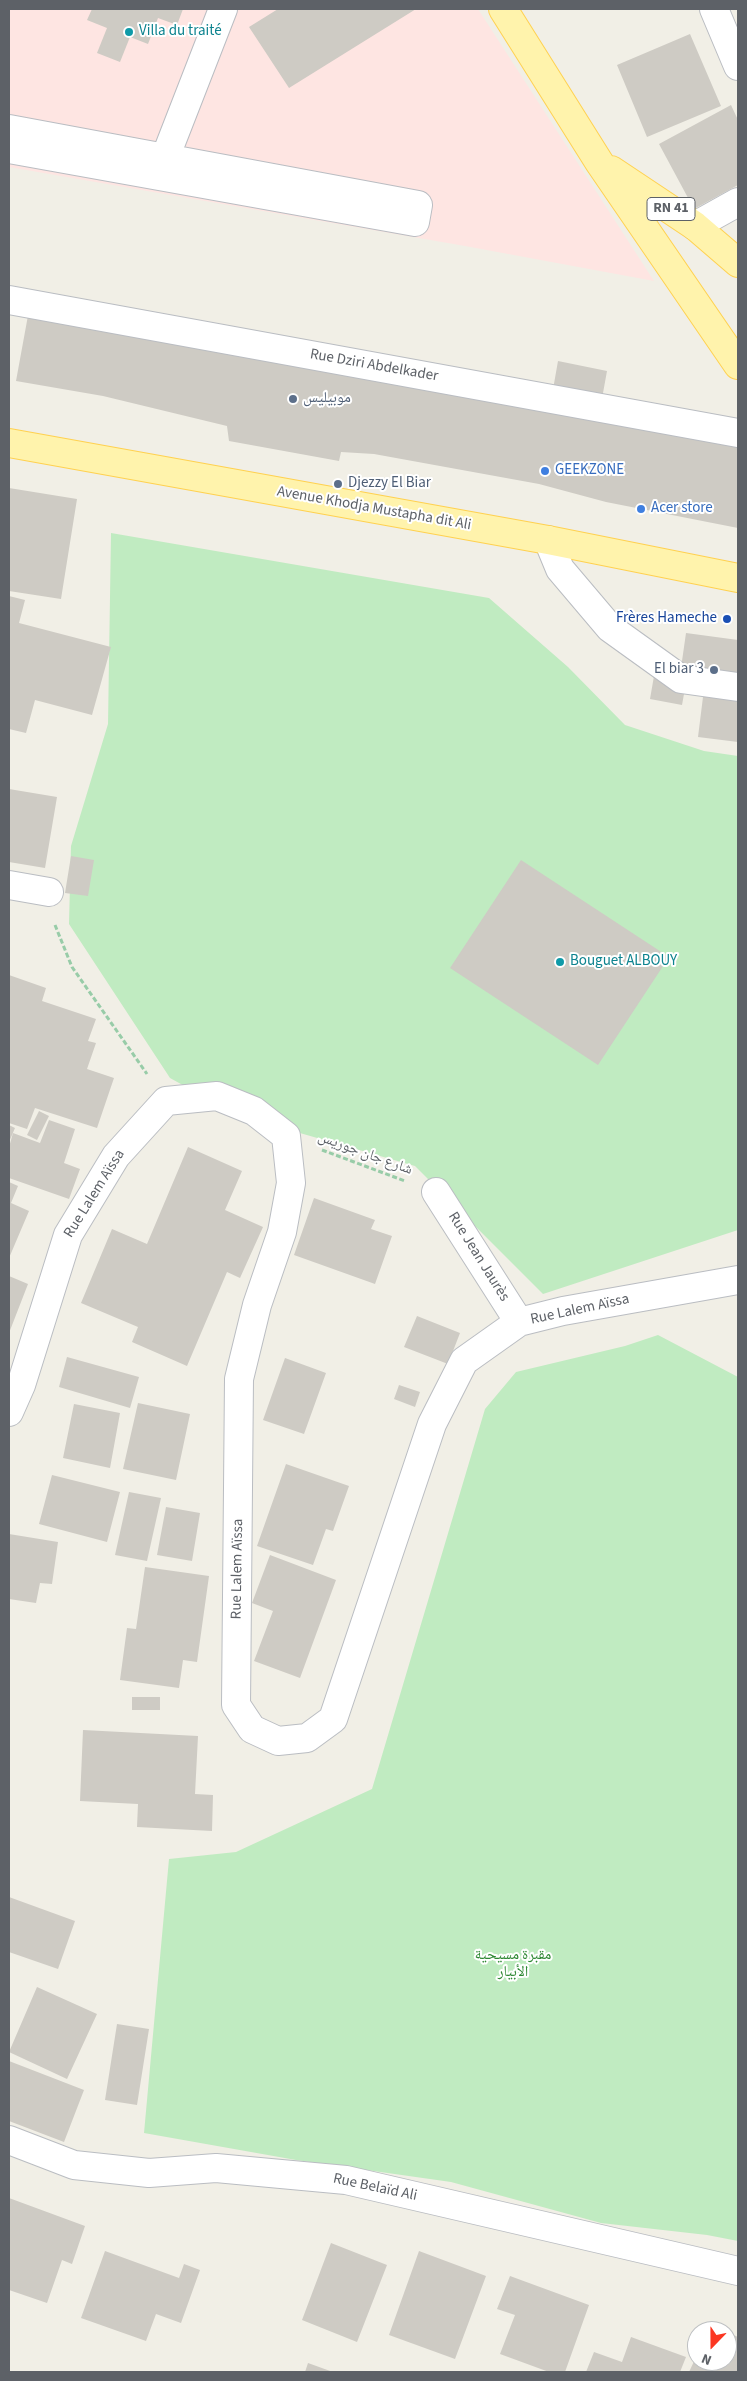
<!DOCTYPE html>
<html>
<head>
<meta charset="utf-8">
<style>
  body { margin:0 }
  #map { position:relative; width:747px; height:2381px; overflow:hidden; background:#f1efe6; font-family:"Source Sans 3",sans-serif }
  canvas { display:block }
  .frame { position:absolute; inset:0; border:10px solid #5d6167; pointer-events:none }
  .north { position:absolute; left:687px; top:2321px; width:50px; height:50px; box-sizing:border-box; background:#fff; border:1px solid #bec0c2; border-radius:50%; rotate:202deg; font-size:14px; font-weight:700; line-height:20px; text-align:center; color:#5d6167 }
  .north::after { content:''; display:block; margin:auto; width:18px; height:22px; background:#fb3722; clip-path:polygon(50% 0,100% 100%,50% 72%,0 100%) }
</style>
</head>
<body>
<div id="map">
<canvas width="747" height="2381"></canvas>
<div class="frame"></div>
<div class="north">N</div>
</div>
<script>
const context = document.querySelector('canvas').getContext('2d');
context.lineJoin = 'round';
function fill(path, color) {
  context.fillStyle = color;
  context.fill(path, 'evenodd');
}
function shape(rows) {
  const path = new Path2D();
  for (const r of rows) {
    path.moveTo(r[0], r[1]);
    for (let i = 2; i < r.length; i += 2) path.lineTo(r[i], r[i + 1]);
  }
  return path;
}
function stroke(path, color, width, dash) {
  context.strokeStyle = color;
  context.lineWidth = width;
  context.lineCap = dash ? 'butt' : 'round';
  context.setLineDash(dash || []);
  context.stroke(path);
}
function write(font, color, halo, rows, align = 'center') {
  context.font = font + ' "Source Sans 3","Noto Naskh Arabic",sans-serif';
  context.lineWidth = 4;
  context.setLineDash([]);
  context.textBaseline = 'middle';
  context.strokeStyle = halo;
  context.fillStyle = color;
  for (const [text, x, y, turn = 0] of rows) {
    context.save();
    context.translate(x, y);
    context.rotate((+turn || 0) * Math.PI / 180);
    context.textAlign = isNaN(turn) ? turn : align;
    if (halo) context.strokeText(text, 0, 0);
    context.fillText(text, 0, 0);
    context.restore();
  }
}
const medical = shape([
  [9,9,478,9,654,281,465,246,9,167]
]);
const green = shape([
  [111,533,489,598,568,667,625,725,704,751,738,756,738,1230,543,1294,415,1166,237,1115,170,1078,69,924,71,846,108,724],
  [658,1335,738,1377,738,2241,707,2235,601,2223,451,2182,296,2160,144,2133,169,1859,236,1852,372,1789,485,1409,516,1372,625,1346]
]);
const building = shape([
  [92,9,183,9,177,25,158,18,148,44,130,37,120,62,97,53,107,28,87,20],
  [278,9,416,9,289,88,249,27],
  [690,34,721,106,647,137,617,65],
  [731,105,738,120,738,185,694,209,659,144],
  [29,310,738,443,738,528,606,502,539,484,374,454,341,452,339,461,229,441,227,426,103,396,16,381],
  [558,361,607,371,601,404,552,395],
  [9,488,77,499,61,599,9,591],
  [9,596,25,600,19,623,111,647,92,715,35,700,26,733,9,729],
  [686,633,738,640,738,675,681,668],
  [654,676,686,683,682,705,650,699],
  [704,689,738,694,738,742,698,737],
  [9,789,57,797,45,868,9,862],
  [71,856,94,860,88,896,65,893],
  [521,860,669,957,598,1065,450,968],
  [9,975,46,988,42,1001,96,1019,88,1041,96,1043,87,1069,114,1078,97,1128,35,1108,27,1129,9,1123],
  [39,1111,49,1116,37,1140,27,1135],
  [49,1120,75,1129,64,1163,80,1169,69,1199,9,1178,9,1147,13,1133,40,1143],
  [9,1125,15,1128,9,1142],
  [188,1147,242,1171,225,1210,263,1227,240,1278,227,1272,187,1366,132,1342,138,1327,81,1303,112,1229,147,1244],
  [9,1182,18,1186,11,1203,29,1211,9,1258],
  [314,1198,375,1220,371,1229,392,1236,375,1284,294,1255],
  [9,1276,28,1284,9,1333],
  [417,1316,460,1333,448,1364,404,1347],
  [67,1357,139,1377,130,1408,59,1387],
  [285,1358,326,1373,304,1434,263,1420],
  [399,1385,420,1392,415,1407,394,1399],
  [138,1403,190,1414,176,1480,123,1469],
  [74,1404,120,1413,110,1468,63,1458],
  [286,1464,349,1486,333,1531,326,1529,313,1565,257,1546],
  [52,1475,120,1492,107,1542,39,1524],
  [129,1492,161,1498,147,1561,115,1555],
  [166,1507,200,1513,192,1561,157,1555],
  [9,1534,58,1542,52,1584,40,1583,36,1603,9,1599],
  [270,1555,336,1580,300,1678,254,1661,273,1611,252,1603],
  [145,1567,209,1576,197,1662,183,1660,179,1688,120,1680,127,1628,136,1629],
  [132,1697,160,1697,160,1710,132,1710],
  [83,1730,198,1736,195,1794,213,1795,212,1831,137,1827,138,1804,80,1801],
  [9,1897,75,1921,58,1969,9,1952],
  [37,1987,97,2014,67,2079,9,2052],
  [117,2024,149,2029,137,2105,105,2100],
  [9,2061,84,2090,64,2142,9,2121],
  [9,2198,85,2226,72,2264,62,2260,47,2303,9,2290],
  [331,2243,387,2265,357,2342,302,2320],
  [105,2251,179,2278,184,2264,200,2270,181,2323,156,2314,146,2341,81,2318],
  [419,2251,486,2276,455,2359,389,2335],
  [510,2276,589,2305,565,2372,549,2372,500,2354,515,2315,497,2309],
  [711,2324,726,2331,708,2331],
  [727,2332,738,2337,738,2372,689,2372,697,2355,697,2361,727,2361],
  [631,2337,686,2357,680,2372,586,2372,594,2352,622,2362],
  [308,2363,333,2372,305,2372]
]);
const path = shape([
  [55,925,72,967,147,1074],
  [322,1150,405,1181]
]);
const minor = shape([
  [714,9,738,66],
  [9,129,418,205,415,222,9,149],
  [165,158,223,9],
  [695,226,738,202],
  [9,300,738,433],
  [548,540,560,569,610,628,681,679,738,687],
  [9,885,49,892],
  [436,1192,519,1322],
  [9,1412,21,1385,68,1235,116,1156,166,1101,217,1096,254,1111,286,1136,291,1183,282,1232,257,1305,239,1379,236,1705,252,1729,278,1741,307,1738,333,1719,432,1424,464,1361,519,1322,563,1311,738,1280],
  [9,2140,74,2165,149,2173,216,2168,346,2180,738,2271]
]);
const major = shape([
  [503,9,599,162,738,365],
  [611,170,695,226,738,263],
  [9,443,548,540,738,578]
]);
const markers = [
  [129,32,5,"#0f9aa8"],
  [293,399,5,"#5c6f8a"],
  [545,471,5,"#3f7fe0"],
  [338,484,5,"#5c6f8a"],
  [641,509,5,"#3f7fe0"],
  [727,619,5,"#1a4fb4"],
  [714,670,5,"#5c6f8a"],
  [560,962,5,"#0f9aa8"]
];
const shields = [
  [671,209,48]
];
const shieldNames = [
  ["RN 41",671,209]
];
const cultureNames = [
  ["Villa du traité",139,32],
  ["Bouguet ALBOUY",570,962]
];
const streetNames = [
  ["Rue Dziri Abdelkader",374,366,10],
  ["Avenue Khodja Mustapha dit Ali",374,509,10],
  ["شارع جان جوريس",365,1154,20],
  ["Rue Lalem Aïssa",95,1194,-58],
  ["Rue Jean Jaurès",478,1257,58],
  ["Rue Lalem Aïssa",580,1310,-12],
  ["Rue Lalem Aïssa",238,1569,-89],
  ["Rue Belaïd Ali",375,2188,12]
];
const serviceNames = [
  ["موبيليس",303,399],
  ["Djezzy El Biar",348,484],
  ["El biar 3",704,670,"right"]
];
const shopNames = [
  ["GEEKZONE",555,471],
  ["Acer store",651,509]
];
const transitNames = [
  ["Frères Hameche",717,619]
];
const parkNames = [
  ["مقبرة مسيحية",513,1956],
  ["الأبيار",513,1973]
];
fill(medical, '#fee5e2');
fill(green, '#c0ebc1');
fill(building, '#cecbc4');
stroke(minor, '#babdc2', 30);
stroke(major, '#ffd150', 30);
stroke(path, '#98cca8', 3, [5, 2.5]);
stroke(minor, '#fff', 28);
stroke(major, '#fff3ac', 28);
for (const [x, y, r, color] of markers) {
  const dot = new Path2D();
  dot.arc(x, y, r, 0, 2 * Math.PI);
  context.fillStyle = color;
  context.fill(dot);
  stroke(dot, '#fff', 2);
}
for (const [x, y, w] of shields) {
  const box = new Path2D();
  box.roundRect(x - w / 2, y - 11.5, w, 23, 4);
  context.fillStyle = '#fff';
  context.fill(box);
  stroke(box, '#5d6167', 1);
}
write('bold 14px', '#5d6167', null, shieldNames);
write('15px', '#0d838f', '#fff', cultureNames, 'left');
write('15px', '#5d6167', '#fff', streetNames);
write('15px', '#4e5e75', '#fff', serviceNames, 'left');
write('15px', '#366cbe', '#fff', shopNames, 'left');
write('15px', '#164399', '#fff', transitNames, 'right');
write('15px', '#2d8732', '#fff', parkNames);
</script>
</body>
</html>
